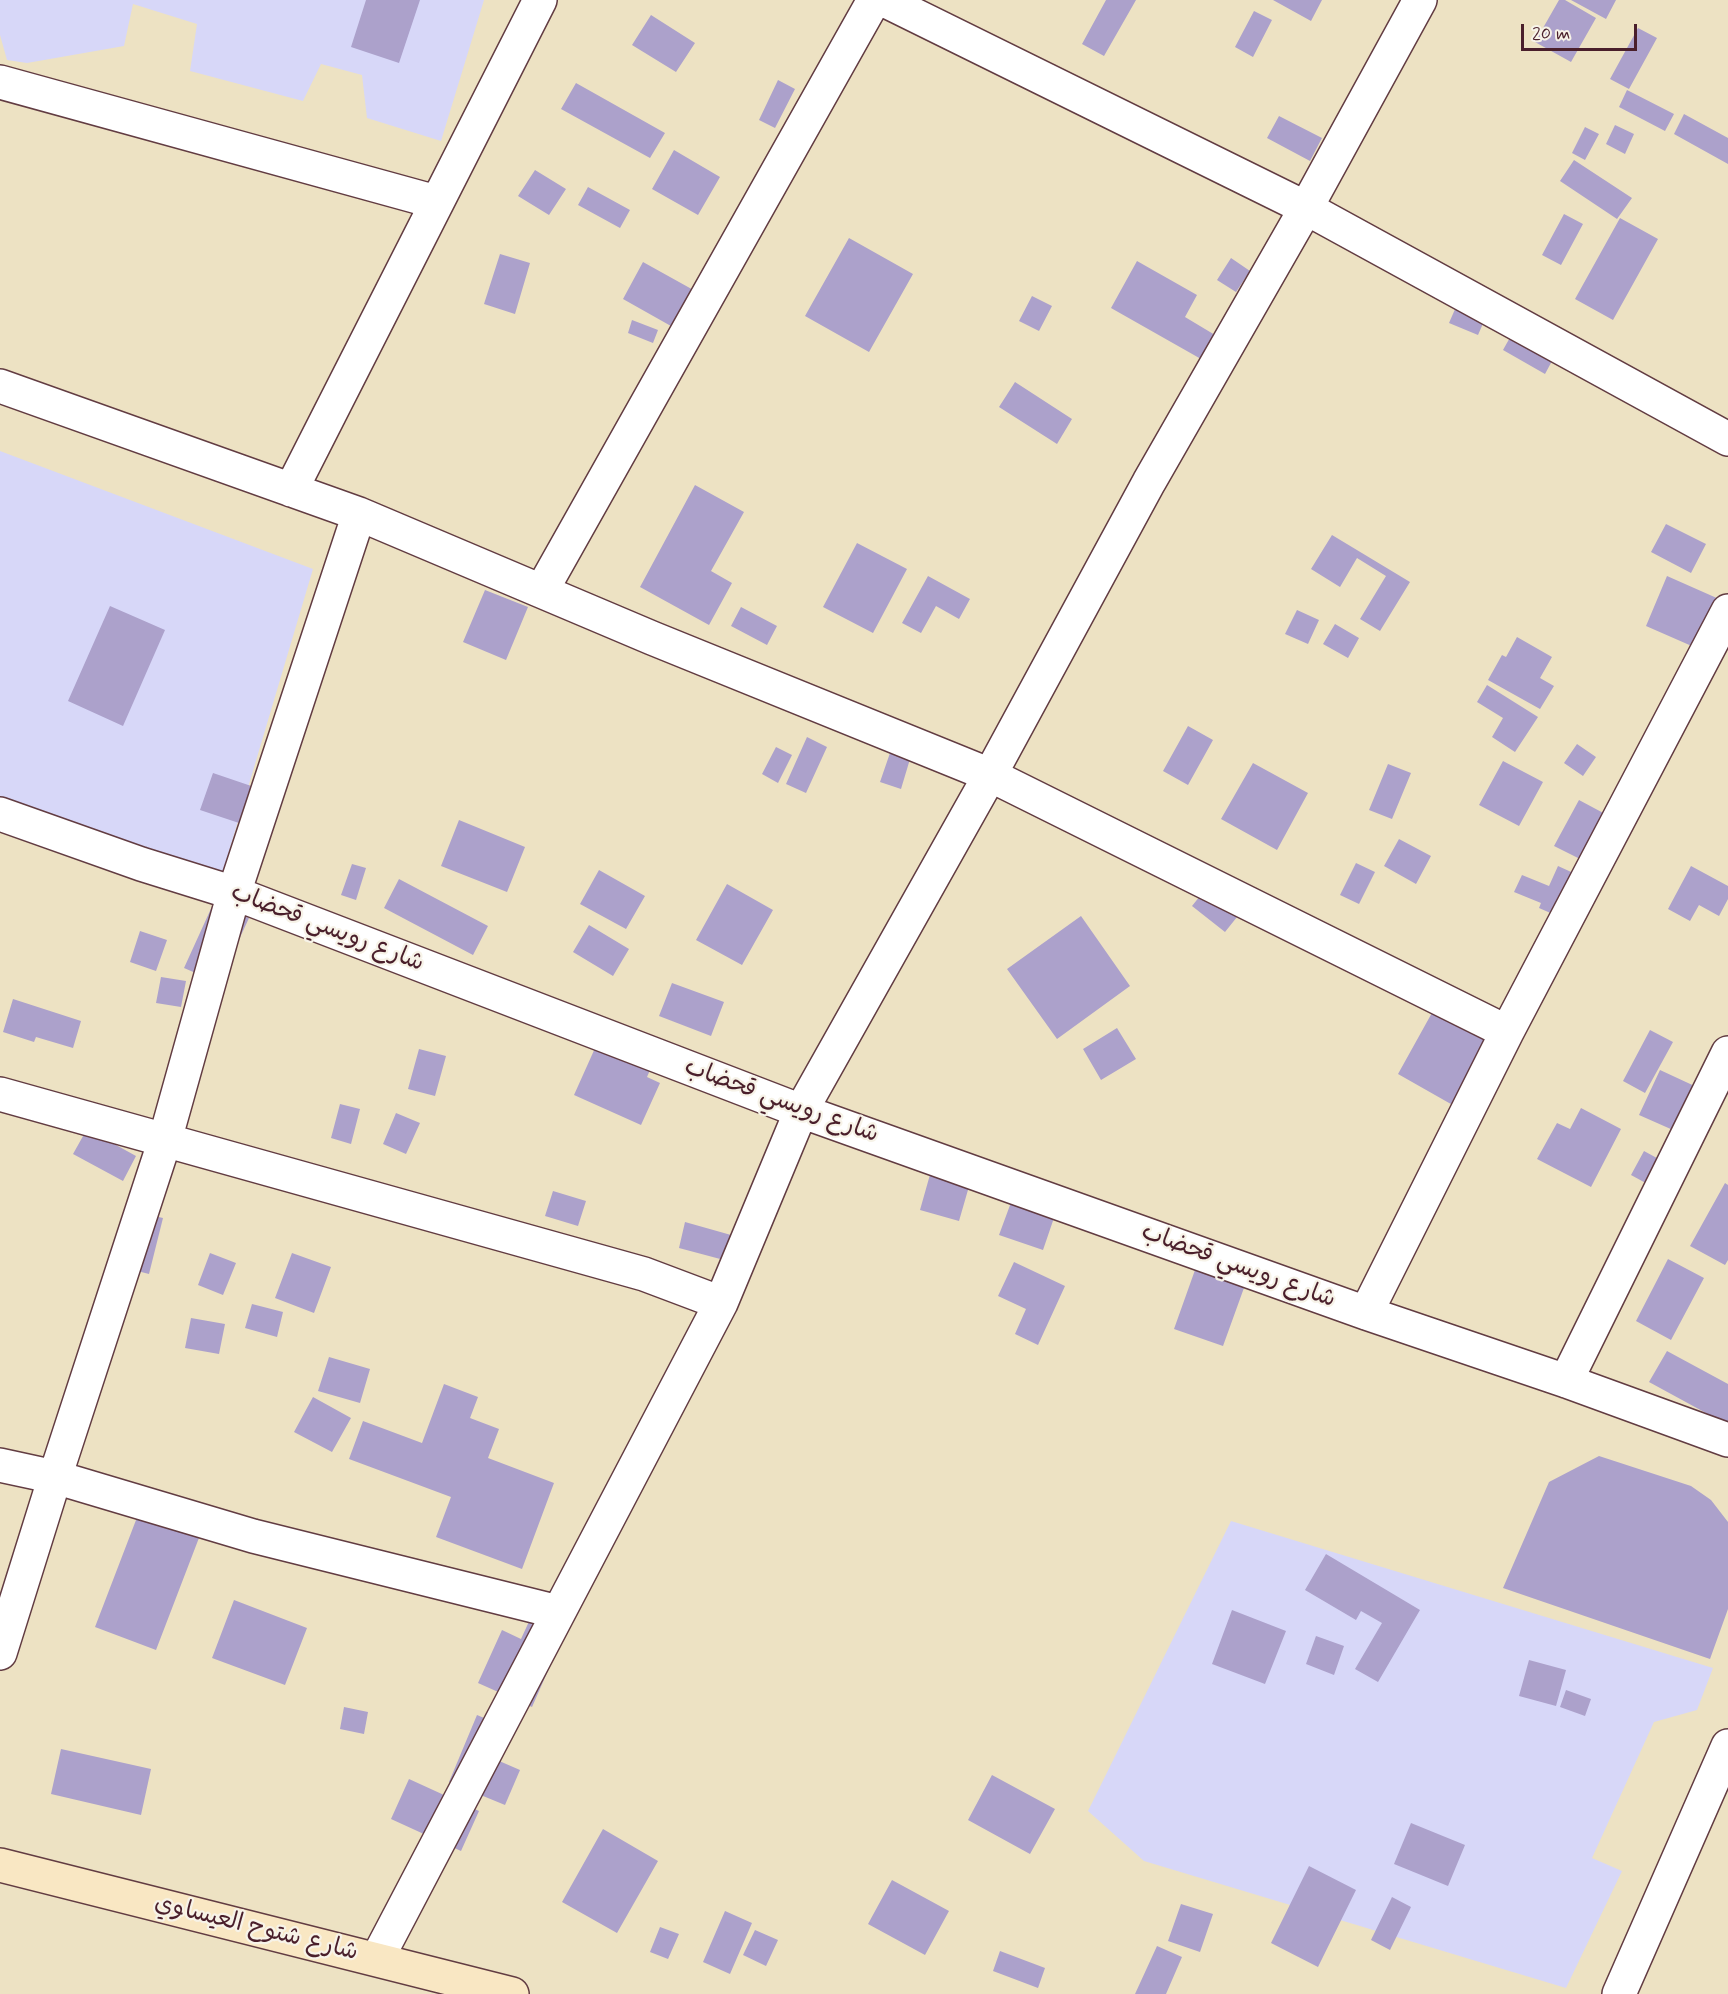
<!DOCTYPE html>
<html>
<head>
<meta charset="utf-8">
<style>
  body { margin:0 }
  #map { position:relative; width:1728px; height:1994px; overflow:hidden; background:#ede2c3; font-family:Mynerve,sans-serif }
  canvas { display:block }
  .scale { position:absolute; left:1521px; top:24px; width:116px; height:27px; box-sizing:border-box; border:3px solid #4a1f2b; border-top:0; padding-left:8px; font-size:18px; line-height:21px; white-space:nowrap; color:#4a1f2b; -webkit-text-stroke:4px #f7f3e8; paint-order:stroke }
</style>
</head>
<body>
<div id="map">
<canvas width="1728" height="1994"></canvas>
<div class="scale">20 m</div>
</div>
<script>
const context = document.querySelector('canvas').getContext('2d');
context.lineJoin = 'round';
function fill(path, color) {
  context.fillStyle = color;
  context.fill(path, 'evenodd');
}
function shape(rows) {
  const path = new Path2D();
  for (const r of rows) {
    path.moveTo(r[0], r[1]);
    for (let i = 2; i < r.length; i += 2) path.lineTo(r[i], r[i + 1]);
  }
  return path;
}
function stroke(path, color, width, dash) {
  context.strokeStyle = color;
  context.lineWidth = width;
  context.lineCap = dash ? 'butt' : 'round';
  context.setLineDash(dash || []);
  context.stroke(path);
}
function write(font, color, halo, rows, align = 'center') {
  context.font = font + ' Mynerve,"Playpen Sans Arabic",sans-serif';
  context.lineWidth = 4.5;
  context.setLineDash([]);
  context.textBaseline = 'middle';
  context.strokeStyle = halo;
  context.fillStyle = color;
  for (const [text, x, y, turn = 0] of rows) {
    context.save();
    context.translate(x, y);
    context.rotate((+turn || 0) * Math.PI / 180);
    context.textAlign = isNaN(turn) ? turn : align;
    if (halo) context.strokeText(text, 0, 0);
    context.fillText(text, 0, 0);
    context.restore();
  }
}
const built = shape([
  [0,0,484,0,441,141,367,118,362,75,321,64,303,101,190,71,197,24,133,4,124,46,27,63,7,60,0,35],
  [0,451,313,569,219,885,0,807],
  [1231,1521,1713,1668,1697,1710,1654,1722,1592,1858,1622,1871,1566,1988,1144,1861,1088,1811]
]);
const building = shape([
  [366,0,420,0,399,63,351,47],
  [1106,0,1136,0,1104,56,1082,44],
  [1273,0,1322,0,1311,21],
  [1559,0,1565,0,1596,18,1571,62,1535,42],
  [1571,0,1616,0,1606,19],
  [1254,11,1272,20,1253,57,1235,47],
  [651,15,695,43,676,72,632,45],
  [1638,28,1657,38,1629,89,1610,79],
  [778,80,795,89,775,128,759,120],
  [576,83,665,133,650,158,561,109],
  [1627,90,1674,114,1665,131,1619,107],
  [1684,114,1728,138,1728,164,1674,134],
  [1279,116,1322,138,1310,161,1267,138],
  [1615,125,1634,134,1625,154,1606,144],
  [1585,127,1599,134,1585,160,1572,153],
  [674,150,720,177,698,215,652,189],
  [1574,160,1632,198,1617,219,1560,181],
  [535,170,566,189,549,215,518,196],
  [588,187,630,210,620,228,578,205],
  [1564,214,1583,224,1561,265,1542,255],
  [1620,218,1658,239,1613,320,1575,299],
  [849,238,913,274,869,352,805,316],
  [500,254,530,263,515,314,484,304],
  [1231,258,1250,271,1236,292,1217,280],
  [1137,261,1197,295,1185,317,1215,335,1201,359,1111,308],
  [643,262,715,302,694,339,623,299],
  [1032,296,1052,306,1039,331,1019,321],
  [1459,300,1488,312,1478,335,1449,323],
  [632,320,658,330,653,343,628,333],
  [1517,325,1559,348,1545,374,1503,350],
  [1015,382,1072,419,1057,444,999,407],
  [695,485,744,512,711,571,732,583,709,625,640,587],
  [1666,524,1706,544,1691,573,1651,552],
  [1332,535,1410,582,1380,631,1360,619,1386,576,1357,558,1340,587,1311,569],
  [857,543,907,569,873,633,823,607],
  [928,576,970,599,959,619,936,606,921,633,902,623],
  [1667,576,1728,603,1710,654,1646,626],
  [485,590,528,607,506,660,463,642],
  [110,606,165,630,123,726,68,701],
  [741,607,777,626,767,645,731,626],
  [1297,610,1319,620,1308,644,1285,634],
  [1335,624,1359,638,1348,658,1323,644],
  [1517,637,1552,657,1540,678,1554,686,1540,709,1488,680,1502,655,1506,657],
  [1487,685,1538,717,1515,752,1492,737,1503,718,1477,702],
  [1188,726,1213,740,1188,785,1163,771],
  [807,737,827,747,806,793,786,784],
  [1577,744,1596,757,1583,776,1564,763],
  [776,747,792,755,778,783,762,774],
  [890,753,910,759,901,789,880,782],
  [1503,761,1543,782,1519,826,1479,805],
  [1253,763,1308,793,1277,850,1221,819],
  [1388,764,1411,773,1392,819,1369,810],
  [213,773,263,790,251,827,200,810],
  [1579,800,1622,823,1598,868,1554,846],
  [459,820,525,847,507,892,441,866],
  [1399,839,1431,856,1416,884,1384,866],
  [1356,863,1375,872,1359,904,1340,895],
  [352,864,366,868,356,900,341,895],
  [1558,866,1580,876,1562,918,1539,908,1541,903,1514,892,1522,875,1549,886],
  [1691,866,1728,886,1728,899,1719,916,1699,905,1690,921,1668,909],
  [599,870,645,896,626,929,580,904],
  [399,879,488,926,473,955,384,908],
  [727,884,773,910,742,965,696,940],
  [1204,891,1237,917,1225,932,1192,906],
  [214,902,249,918,219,983,184,968],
  [1081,916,1130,986,1057,1039,1007,969],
  [589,925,629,949,613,976,573,952],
  [140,931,167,940,156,971,130,962],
  [161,977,186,981,181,1007,156,1003],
  [672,983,724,1002,711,1036,659,1016],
  [1443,993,1518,1035,1472,1116,1398,1074],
  [13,999,81,1021,73,1048,36,1037,34,1042,3,1032],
  [1117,1028,1136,1059,1101,1080,1083,1049],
  [1650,1030,1673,1042,1645,1093,1623,1081],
  [600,1037,654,1061,647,1077,660,1083,641,1125,574,1095],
  [419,1049,446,1056,435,1096,408,1089],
  [1660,1070,1701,1089,1682,1134,1639,1115],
  [340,1104,360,1109,351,1144,331,1138],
  [1581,1108,1621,1129,1591,1187,1537,1159,1557,1123,1570,1129],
  [396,1113,420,1123,406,1154,383,1144],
  [87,1129,136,1156,123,1181,73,1154],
  [1644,1151,1666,1163,1653,1187,1631,1175],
  [933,1164,972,1176,959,1221,920,1210],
  [1725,1183,1728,1185,1728,1260,1725,1265,1690,1246],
  [553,1191,586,1201,578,1226,545,1216],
  [1013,1197,1056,1212,1043,1250,999,1235],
  [132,1211,163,1218,149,1274,118,1266],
  [685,1222,731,1235,724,1260,679,1248],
  [210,1253,236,1263,223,1295,198,1285],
  [292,1253,331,1267,314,1313,275,1298],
  [1200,1256,1249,1274,1223,1346,1174,1329],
  [1668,1259,1704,1278,1671,1340,1636,1321],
  [1014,1262,1065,1286,1038,1345,1015,1334,1026,1309,998,1296],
  [252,1304,283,1312,277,1337,245,1328],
  [191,1318,225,1324,219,1354,185,1348],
  [1667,1351,1728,1384,1728,1425,1649,1382],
  [329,1357,370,1369,360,1403,318,1391],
  [444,1384,478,1397,470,1418,499,1429,488,1458,554,1483,522,1569,436,1537,451,1497,349,1459,363,1421,422,1443],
  [313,1397,351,1418,332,1452,294,1432],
  [1599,1456,1691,1486,1711,1500,1728,1522,1728,1609,1710,1659,1503,1588,1549,1482],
  [141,1507,202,1530,156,1650,95,1627],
  [1326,1554,1420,1610,1378,1682,1355,1669,1382,1623,1361,1611,1356,1620,1305,1590],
  [234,1600,307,1628,285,1685,212,1658],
  [1232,1610,1286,1631,1265,1684,1212,1664],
  [532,1615,547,1653,554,1657,532,1707,478,1683,502,1630,521,1639],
  [1316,1636,1344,1646,1334,1675,1306,1664],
  [1529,1660,1566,1670,1556,1706,1519,1696],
  [1566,1690,1591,1699,1585,1716,1560,1707],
  [344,1707,368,1712,364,1734,340,1729],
  [477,1715,503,1726,490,1757,520,1770,505,1805,449,1782],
  [61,1749,151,1769,141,1815,51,1794],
  [992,1775,1055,1809,1030,1854,968,1820],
  [409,1779,479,1811,461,1851,391,1819],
  [1411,1823,1465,1845,1448,1886,1394,1864],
  [603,1829,658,1861,617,1933,562,1902],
  [1309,1866,1356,1890,1318,1967,1271,1943],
  [892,1880,949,1911,925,1955,868,1924],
  [1392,1897,1411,1907,1390,1950,1371,1940],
  [1181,1904,1213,1914,1200,1952,1168,1941],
  [725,1911,752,1923,730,1974,703,1962],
  [660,1927,679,1934,668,1959,650,1952],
  [755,1930,778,1940,766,1966,743,1955],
  [1157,1946,1182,1957,1166,1994,1135,1994],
  [1000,1951,1045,1968,1038,1988,993,1971]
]);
const street = shape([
  [884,0,1306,208,1728,439],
  [0,82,436,202],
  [0,386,359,514,652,638,990,775,1507,1032],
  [291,490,540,0],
  [542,590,874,0],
  [0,814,141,864,234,893,801,1111,1366,1313,1566,1381,1728,1440],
  [0,1094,644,1274,721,1303],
  [1366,1313,1507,1032,1728,611],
  [1566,1381,1728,1053],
  [0,1465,55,1477,253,1536,558,1612],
  [0,1653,55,1477,165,1140,234,893,359,514],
  [377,1959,721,1303,801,1111,990,775,1149,482,1306,208,1420,0],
  [1619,1994,1728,1746]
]);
const secondary = shape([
  [0,1865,512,1994]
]);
const streetNames = [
  ["شارع رويسي قحضاب",327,929,21],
  ["شارع رويسي قحضاب",781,1102,20],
  ["شارع رويسي قحضاب",1238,1267,20],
  ["شارع شتوح العيساوي",256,1929,14]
];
fill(built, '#d7d7f8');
fill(building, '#aca1cb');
stroke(street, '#623c42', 36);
stroke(secondary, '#623c42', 36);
stroke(street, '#fff', 33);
stroke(secondary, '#f9e7c3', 33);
write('24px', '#4a1f2b', '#f7f3e8', streetNames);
</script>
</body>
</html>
